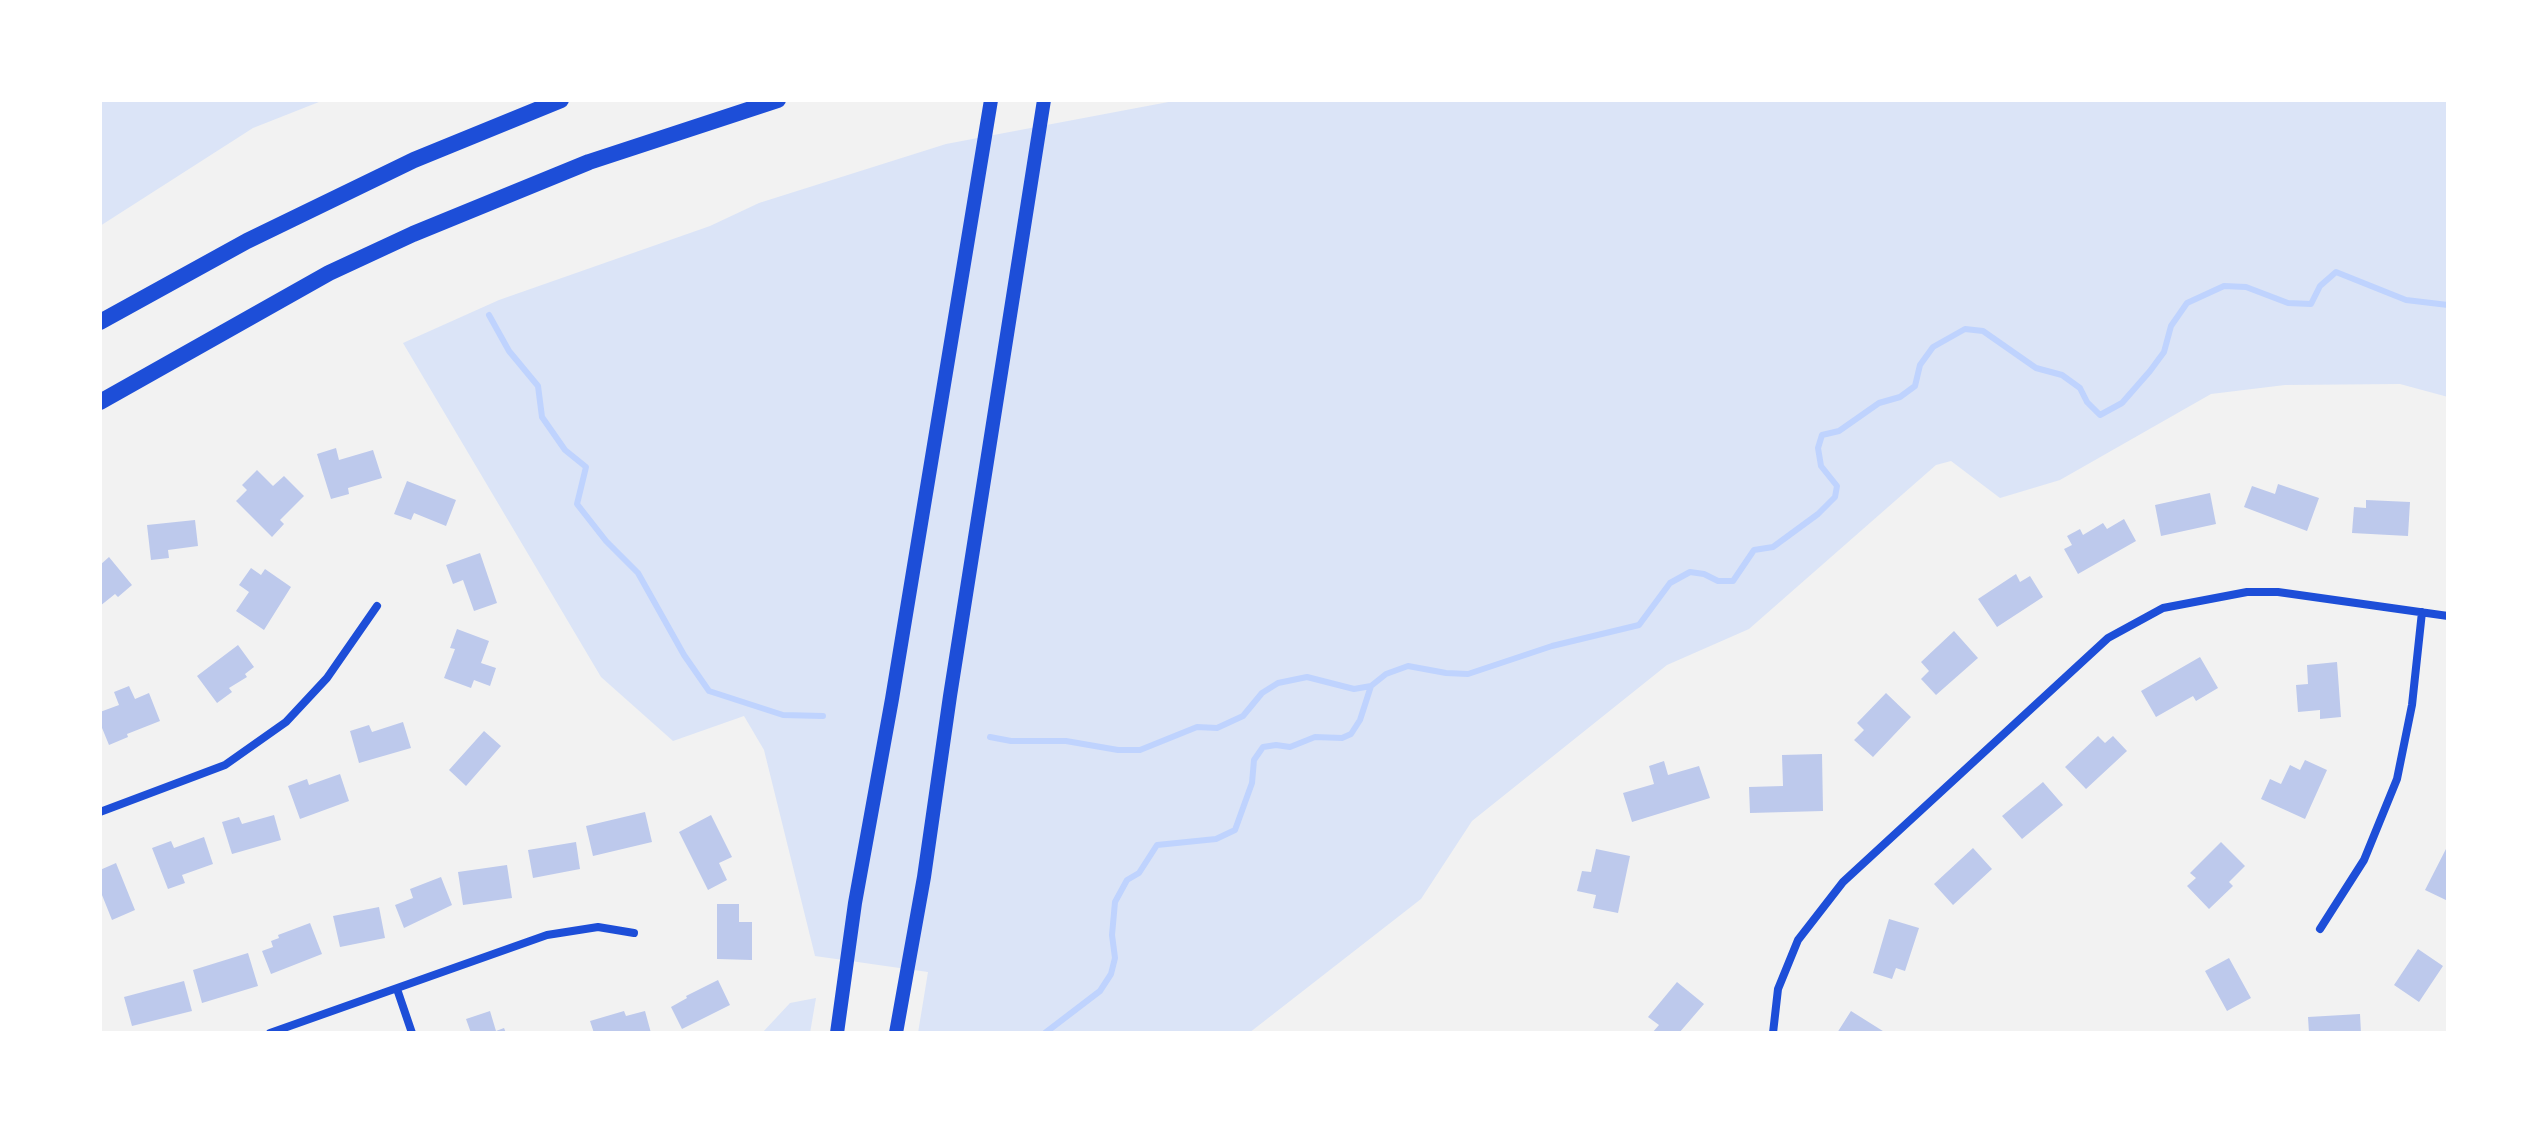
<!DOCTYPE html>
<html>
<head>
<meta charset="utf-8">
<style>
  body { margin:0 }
  #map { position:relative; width:2548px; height:1133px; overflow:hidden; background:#f2f2f2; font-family:"Roboto Serif",serif }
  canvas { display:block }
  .frame { position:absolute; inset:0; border:102px solid #fff; pointer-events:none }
</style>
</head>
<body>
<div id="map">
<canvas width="2548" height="1133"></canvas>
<div class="frame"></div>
</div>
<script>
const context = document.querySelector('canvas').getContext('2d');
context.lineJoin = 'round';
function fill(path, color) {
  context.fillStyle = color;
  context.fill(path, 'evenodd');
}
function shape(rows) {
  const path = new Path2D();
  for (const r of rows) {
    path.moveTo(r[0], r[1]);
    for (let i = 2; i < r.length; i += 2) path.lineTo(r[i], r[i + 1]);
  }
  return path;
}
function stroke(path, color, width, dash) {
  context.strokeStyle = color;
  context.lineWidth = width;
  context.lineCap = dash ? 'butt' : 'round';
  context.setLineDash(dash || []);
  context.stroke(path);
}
const green = shape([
  [100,100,324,100,253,128,100,226],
  [1179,100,2448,100,2448,397,2400,384,2285,385,2211,394,2060,480,2000,498,1951,461,1936,465,1749,629,1667,665,1472,821,1421,899,1249,1033,918,1033,928,972,815,956,764,750,744,716,673,741,601,677,403,343,499,300,710,226,759,203,946,144],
  [816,998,810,1033,762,1033,790,1003]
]);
const stream = shape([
  [489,315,509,351,538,386,542,417,565,450,586,467,577,504,606,541,638,573,684,655,709,691,783,715,823,716],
  [990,737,1011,741,1066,741,1118,750,1140,750,1197,727,1217,728,1243,716,1262,693,1278,683,1307,677,1354,689,1371,686,1386,674,1408,666,1446,673,1468,674,1552,646,1639,625,1670,583,1690,572,1704,574,1718,581,1733,581,1754,550,1773,547,1818,514,1835,497,1837,486,1821,466,1818,448,1822,435,1839,431,1879,403,1900,397,1915,386,1920,365,1933,347,1965,329,1983,331,2036,368,2062,375,2080,388,2087,402,2100,415,2122,403,2150,371,2164,352,2171,326,2187,303,2224,286,2246,287,2288,303,2311,304,2320,286,2336,272,2406,300,2448,305],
  [1045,1033,1100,991,1111,974,1115,958,1112,935,1115,902,1127,880,1139,873,1157,845,1216,839,1235,830,1252,783,1254,760,1263,747,1276,745,1290,747,1315,737,1342,738,1351,734,1360,720,1371,686]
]);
const building = shape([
  [336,448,339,460,373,450,382,478,348,488,349,494,331,499,317,454],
  [257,470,273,486,284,476,304,496,280,520,284,524,272,537,236,501,247,490,242,485],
  [407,481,456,500,446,526,414,513,411,520,394,514],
  [2278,484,2319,498,2307,531,2244,507,2252,486,2275,494],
  [2210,493,2216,524,2161,536,2155,505],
  [2366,500,2410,502,2408,536,2352,533,2354,507,2366,508],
  [2124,519,2136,541,2078,574,2064,549,2072,545,2067,536,2080,529,2083,535,2103,523,2107,529],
  [195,520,198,546,168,550,169,558,151,560,147,525],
  [480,553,497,603,474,611,463,580,453,584,446,565],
  [109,557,132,585,118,597,115,594,100,606,100,565],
  [251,568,261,575,265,569,291,587,264,630,236,611,249,592,239,585],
  [2016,574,2020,582,2030,576,2043,597,1997,627,1978,599],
  [457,629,489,641,481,663,496,668,490,686,474,680,471,688,444,678,455,649,450,648],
  [1954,631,1978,658,1936,695,1921,679,1929,671,1921,662],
  [238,645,254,667,245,674,247,677,229,688,232,692,217,703,197,676],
  [2200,657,2218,688,2196,701,2193,696,2156,717,2141,691],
  [2337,662,2341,717,2320,719,2320,710,2298,712,2296,685,2308,684,2307,665],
  [129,686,135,699,149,693,160,721,127,734,128,737,109,745,100,723,100,712,119,705,114,692],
  [1886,693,1911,717,1873,757,1854,740,1864,730,1857,723],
  [403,722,411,748,359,763,350,731,369,725,372,732],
  [484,731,501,746,466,786,449,770],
  [2098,736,2105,743,2113,736,2127,751,2086,789,2065,767],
  [1822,754,1823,811,1750,813,1749,787,1783,786,1782,755],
  [2305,760,2327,770,2305,819,2261,799,2270,779,2281,784,2290,765,2300,770],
  [1664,761,1668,775,1699,766,1710,798,1632,822,1623,793,1654,784,1649,766],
  [340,774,349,801,300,819,288,786,307,779,309,785],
  [2043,782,2063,805,2022,839,2002,816],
  [645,812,652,842,593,856,586,826],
  [274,815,281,840,232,854,222,822,239,817,242,824],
  [711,815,732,857,719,863,727,880,708,890,679,832],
  [204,837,213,864,182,875,185,883,168,889,152,848,171,841,174,848],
  [576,842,580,869,533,878,528,850],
  [2221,842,2245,866,2229,882,2233,886,2209,909,2187,886,2196,878,2190,873],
  [2448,845,2448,901,2425,890],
  [1973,848,1992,869,1953,905,1934,884],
  [1596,849,1630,856,1618,913,1593,908,1596,895,1577,891,1582,871,1591,872],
  [116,863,135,910,112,920,100,890,100,870],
  [507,865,512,898,463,905,458,872],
  [441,877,452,905,404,928,395,905,413,898,410,889],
  [717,904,739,904,739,922,752,922,752,960,717,959],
  [379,907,385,938,340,947,333,916],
  [1889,919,1919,928,1905,971,1896,968,1892,979,1873,973],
  [310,923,322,954,271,974,262,951,273,947,271,941,279,938,278,935],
  [2418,949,2443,966,2419,1002,2394,985],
  [248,953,258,986,202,1003,193,970],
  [2229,958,2251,998,2227,1011,2205,971],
  [718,980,730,1005,682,1029,671,1007,687,998,686,996],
  [184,981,192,1011,132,1026,124,997],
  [1677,982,1704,1004,1679,1033,1652,1033,1659,1025,1648,1017],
  [490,1011,496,1031,504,1028,506,1033,471,1033,466,1019],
  [624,1011,626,1016,645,1011,651,1033,594,1033,590,1021],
  [1851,1011,1886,1033,1837,1033],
  [2360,1014,2361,1033,2309,1033,2308,1017]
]);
const minor = shape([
  [100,812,225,765,286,722,327,678,377,606],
  [2320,929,2364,860,2397,779,2412,705,2422,612],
  [397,989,412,1033],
  [270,1033,547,935,598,927,634,933],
  [1773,1033,1778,989,1798,940,1843,882,2108,638,2163,608,2247,592,2278,592,2448,616]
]);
const primary = shape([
  [837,1033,855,903,892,699,991,100],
  [896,1033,924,877,950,696,1044,100]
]);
const motorway = shape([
  [100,322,247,241,414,160,561,100],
  [100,402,329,273,413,234,589,162,778,100]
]);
fill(green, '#dbe4f7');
stroke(stream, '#bfd3fe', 6);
fill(building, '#bdc9ec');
stroke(minor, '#1d4ed8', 8);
stroke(primary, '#1d4ed8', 14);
stroke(motorway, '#1d4ed8', 16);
</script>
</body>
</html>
